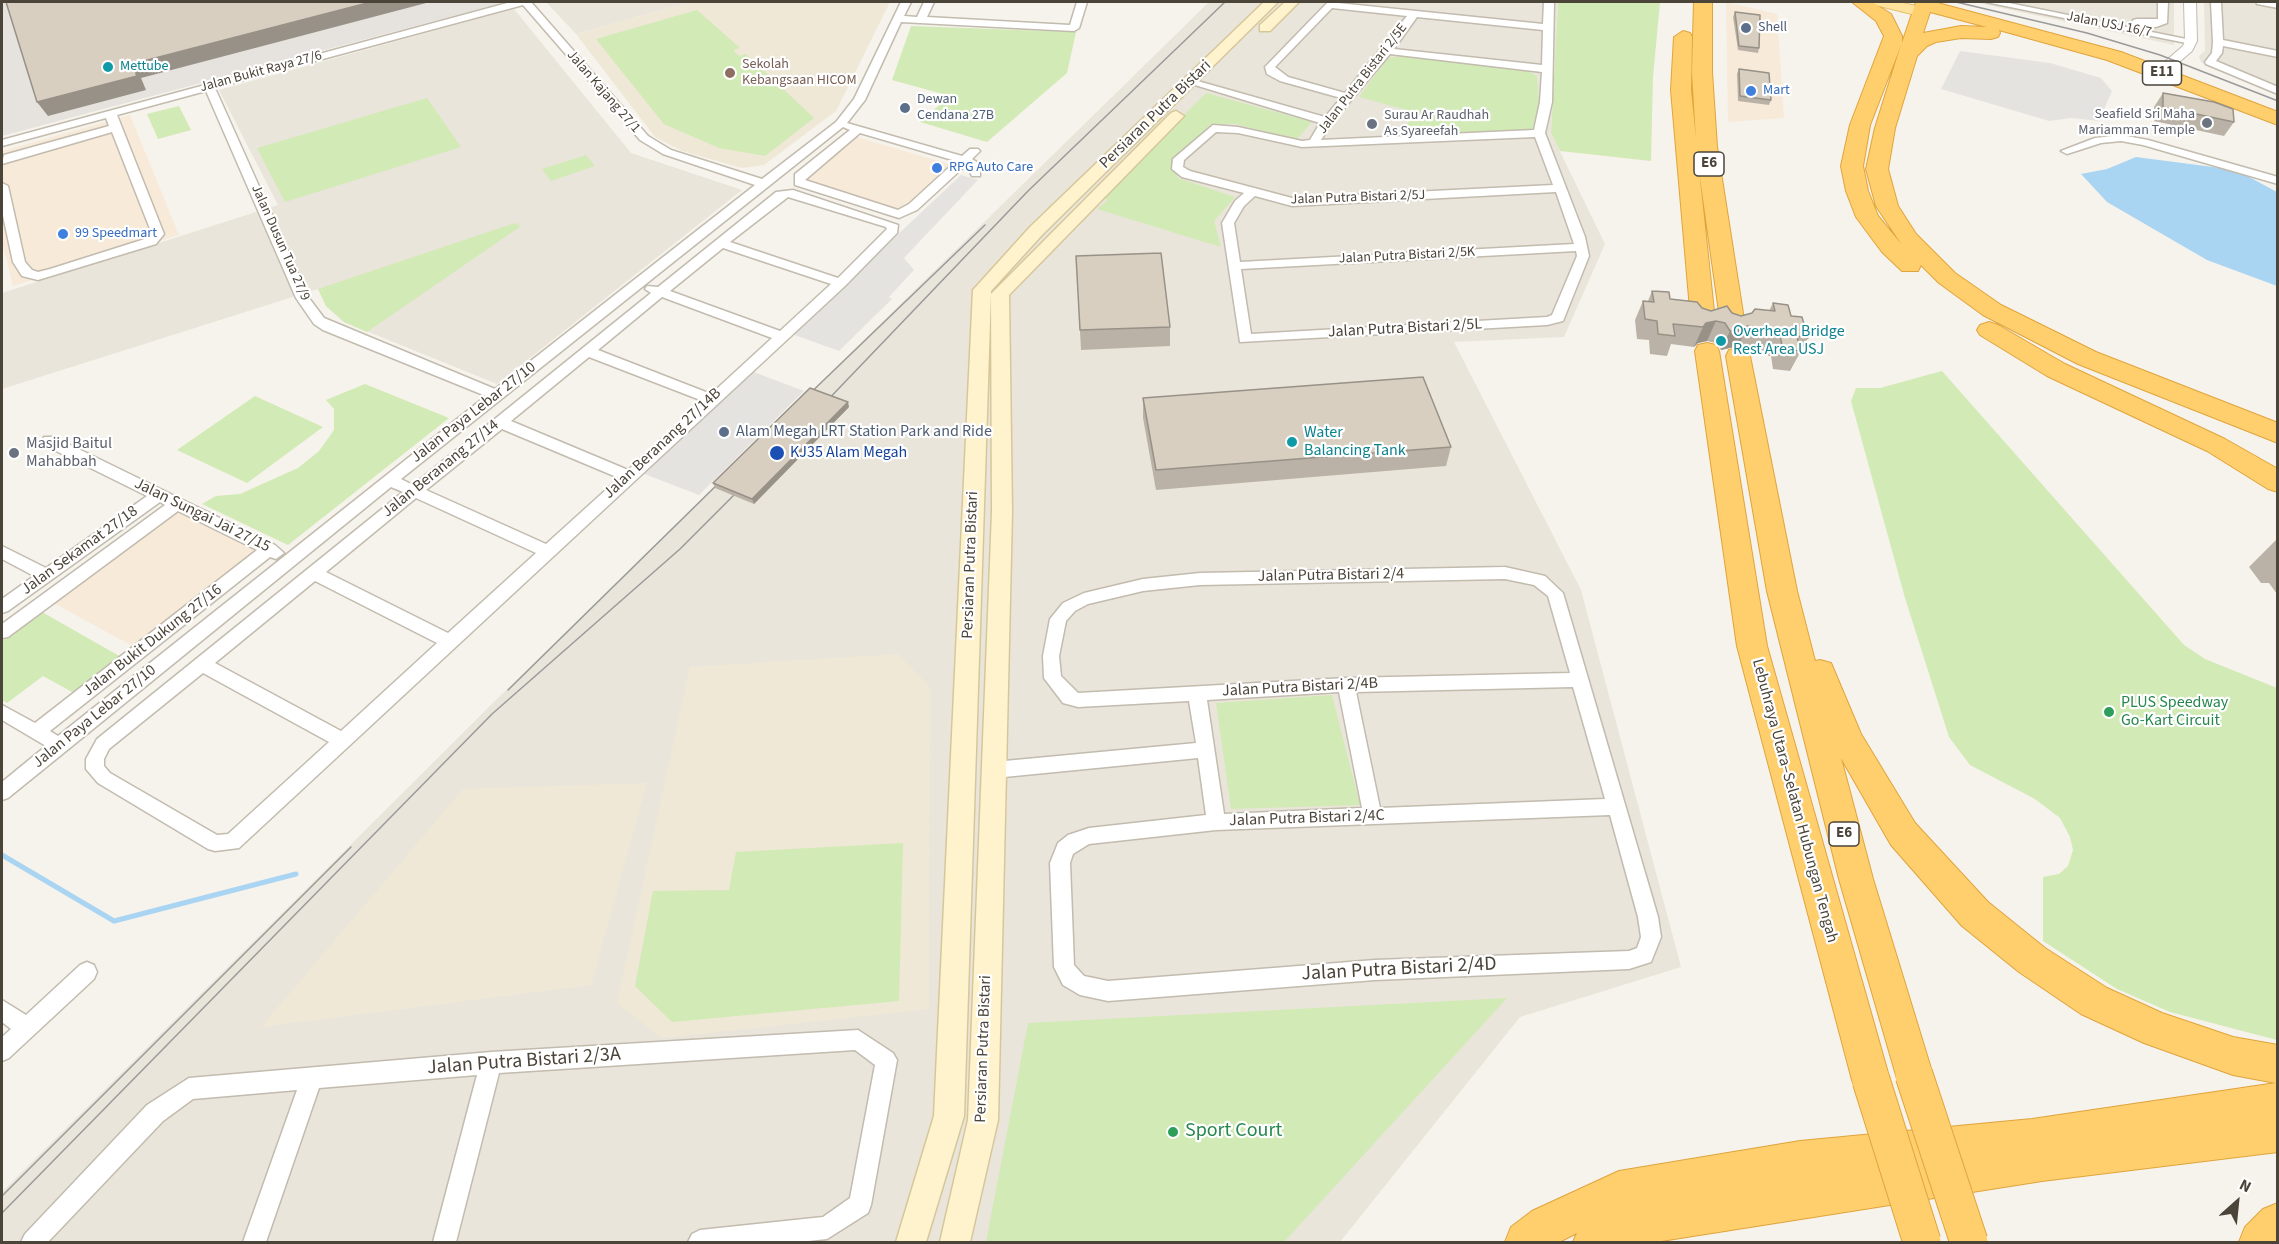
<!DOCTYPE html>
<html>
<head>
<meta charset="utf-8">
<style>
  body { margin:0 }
  #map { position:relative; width:2279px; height:1244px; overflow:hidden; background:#f6f3ec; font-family:"Source Sans 3",sans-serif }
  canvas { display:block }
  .frame { position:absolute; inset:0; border:3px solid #4b4439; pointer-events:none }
  .north { position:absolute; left:2207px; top:1172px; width:60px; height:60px; -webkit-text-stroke:4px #fff; paint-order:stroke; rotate:27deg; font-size:16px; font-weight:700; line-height:24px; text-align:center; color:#4b4439 }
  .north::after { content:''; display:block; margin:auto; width:21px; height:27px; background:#4b4439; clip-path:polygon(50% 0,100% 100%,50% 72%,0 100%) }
</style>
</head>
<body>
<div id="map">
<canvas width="2279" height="1244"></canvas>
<div class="frame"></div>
<div class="north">N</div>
</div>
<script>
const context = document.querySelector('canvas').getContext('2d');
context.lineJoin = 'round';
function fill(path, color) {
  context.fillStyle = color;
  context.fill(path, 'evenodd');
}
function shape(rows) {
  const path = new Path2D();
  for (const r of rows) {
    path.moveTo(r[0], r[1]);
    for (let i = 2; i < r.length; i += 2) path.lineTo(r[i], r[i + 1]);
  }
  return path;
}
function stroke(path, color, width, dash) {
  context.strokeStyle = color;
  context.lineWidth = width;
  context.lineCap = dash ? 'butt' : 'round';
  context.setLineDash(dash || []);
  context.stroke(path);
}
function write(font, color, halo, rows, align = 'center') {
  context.font = font + ' "Source Sans 3",sans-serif';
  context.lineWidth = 4.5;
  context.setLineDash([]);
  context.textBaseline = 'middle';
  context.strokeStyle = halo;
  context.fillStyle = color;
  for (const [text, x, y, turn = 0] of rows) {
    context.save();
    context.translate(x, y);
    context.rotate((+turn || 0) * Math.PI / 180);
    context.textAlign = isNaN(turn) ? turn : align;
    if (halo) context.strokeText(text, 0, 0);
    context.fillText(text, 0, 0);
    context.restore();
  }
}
const residential = shape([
  [546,2,691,2,576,34],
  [1209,2,1558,2,1551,133,1605,244,1564,337,1454,342,1581,590,1681,967,1520,1017,1340,1242,2,1242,2,1192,499,697],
  [1974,2,2174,2,2174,45],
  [2204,2,2277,2,2277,94,2201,62,2199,56,2205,51],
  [514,9,631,153,742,190,497,384,344,322,326,306,318,289,2,389,2,293,278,205,219,90]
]);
const commercial = shape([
  [1726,2,1777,14,1784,118,1728,122],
  [130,115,179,235,13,286,2,241,2,151],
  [856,137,953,165,901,211,804,181],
  [177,510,261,550,136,648,50,601]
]);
const industrial = shape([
  [2,2,505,2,2,136]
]);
const education = shape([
  [691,2,890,2,836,111,764,165,742,168,682,151,655,137,576,34],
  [898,654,930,687,929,1009,662,1038,617,1003,690,667],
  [647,783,591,985,261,1027,463,789]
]);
const green = shape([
  [1558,2,1660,2,1653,77,1651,161,1560,151,1551,133],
  [697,10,740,48,733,50,739,56,746,54,814,118,765,156,719,148,664,124,596,39],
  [911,26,1076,32,1067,73,987,142,920,122,950,96,892,80],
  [1401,56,1526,70,1537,76,1539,101,1535,130,1400,137,1414,112,1359,97,1388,58],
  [1206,93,1312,122,1296,140,1236,124,1211,124,1172,161,1178,178,1235,197,1214,221,1221,247,1097,209,1108,200,1102,197],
  [427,98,461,147,285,202,257,148],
  [179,106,191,130,158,139,147,114],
  [586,155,595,166,551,181,542,169],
  [515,223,521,226,367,332,344,322,326,306,318,289],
  [1942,371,2184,645,2205,659,2277,688,2277,1040,2170,1012,2117,989,2043,941,2043,877,2059,874,2068,866,2073,850,2070,837,2060,818,2035,799,1970,765,1949,737,1905,598,1851,401,1856,388,1880,388],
  [365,384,449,418,288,545,202,504,216,496,240,494,298,468,319,451,334,430,334,409,326,400],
  [255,396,323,427,247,483,177,450],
  [42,612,121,657,74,693,43,676,7,703,2,700,2,641],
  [1332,695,1360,805,1231,809,1216,703],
  [903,843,899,1001,672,1022,635,986,653,891,729,890,736,852],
  [1507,998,1284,1242,986,1242,1028,1023]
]);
const parking = shape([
  [1960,51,2050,63,2101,78,2112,91,2099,121,2071,118,2049,121,1941,89],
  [961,175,978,180,904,258,914,270,889,297,892,299,839,351,792,334],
  [751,371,804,391,699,495,642,473]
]);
const water = shape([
  [2136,157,2236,170,2277,192,2277,286,2207,260,2107,202,2081,174,2107,169]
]);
const stream = shape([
  [2,855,114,921,296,874]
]);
const minor = shape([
  [511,2,531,2,648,136,671,150,762,179,836,122,854,99,901,2,911,2,904,16,917,17,924,2,934,2,927,17,1070,25,1077,2,1087,2,1079,28,1074,31,901,22,865,100,847,123,962,156,970,149,978,149,980,151,972,159,980,164,980,176,972,176,966,165,917,210,899,218,795,185,795,174,850,130,843,127,401,479,413,485,651,293,645,289,647,286,658,287,776,192,793,190,898,225,897,233,845,286,239,848,215,851,208,849,98,783,86,769,86,759,97,739,403,492,391,487,66,751,8,798,2,800,2,782,46,746,2,720,2,705,35,723,257,550,178,511,8,637,2,638,2,624,165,505,160,502,8,611,2,613,2,599,34,576,2,559,2,546,46,568,147,496,44,445,42,441,44,437,54,437,275,545,284,553,276,559,270,557,50,731,58,736,486,396,323,330,314,324,296,298,206,91,117,115,164,234,156,244,38,280,22,276,13,262,2,211,2,183,8,186,25,262,32,270,38,272,50,269,148,238,152,234,112,132,2,164,4,155,109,126,106,118,2,146,2,140,511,2],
  [523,5,640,140,663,154,755,185,495,389,324,318,309,298,215,88,523,5],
  [860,133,956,161,909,204,898,210,805,180,860,133],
  [788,197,886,227,887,229,838,278,730,242,788,197],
  [723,248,831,284,780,331,670,291,723,248],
  [662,297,772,338,711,394,598,350,662,297],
  [589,357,703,401,628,470,511,421,589,357],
  [502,429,619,478,546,544,426,490,502,429],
  [416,498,536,553,448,633,326,572,416,498],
  [315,581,437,643,341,731,215,663,315,581],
  [203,673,329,742,228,834,217,835,110,773,104,766,104,759,109,749,203,673],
  [1328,2,1543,24,1544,2,1554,2,1552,102,1545,133,1585,237,1589,256,1563,321,1547,325,1240,342,1222,223,1235,201,1244,193,1182,177,1172,169,1173,159,1213,125,1238,127,1302,141,1310,140,1320,123,1185,82,1194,80,1325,117,1341,98,1280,81,1267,74,1265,67,1328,2],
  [1332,8,1407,16,1345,93,1288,77,1275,67,1332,8],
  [1417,17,1543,30,1542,65,1394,49,1417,17],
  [1390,54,1542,72,1540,102,1534,130,1321,140,1332,123,1390,54],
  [1216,132,1238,133,1302,147,1535,137,1553,185,1292,198,1190,171,1183,167,1184,160,1216,132],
  [1556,192,1574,244,1240,262,1234,223,1244,206,1255,196,1292,206,1556,192],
  [1576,251,1577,256,1552,315,1547,317,1251,334,1241,269,1576,251],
  [1986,2,2004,2,2196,41,2191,44,1986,2],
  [2158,2,2168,2,2167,23,2156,27,2133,24,2133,20,2137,19,2158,19,2158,2],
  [2211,2,2221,2,2223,40,2278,51,2278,57,2223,46,2222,53,2216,61,2278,87,2278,94,2206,64,2205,62,2212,53,2213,42,2211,2],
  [2256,2,2278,2,2278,8,2257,4,2256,2],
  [2121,135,2148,140,2278,177,2278,184,2143,145,2121,141,2101,143,2067,154,2061,151,2095,138,2121,135],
  [1505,567,1545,576,1563,593,1658,917,1661,937,1651,962,1629,969,1375,980,1108,1001,1080,995,1063,985,1054,967,1050,863,1058,843,1068,835,1089,828,1206,815,1198,758,994,778,988,775,985,770,988,765,994,762,1196,743,1189,701,1078,707,1063,703,1044,678,1043,656,1050,619,1063,603,1084,593,1143,579,1200,573,1505,567],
  [1505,579,1534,585,1548,596,1570,673,1346,678,1078,693,1061,676,1059,656,1066,621,1075,611,1088,604,1143,591,1200,585,1505,579],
  [1573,687,1605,799,1380,808,1356,692,1573,687],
  [1339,692,1362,808,1224,814,1207,700,1339,692],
  [1610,815,1638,917,1641,937,1637,948,1629,951,1375,960,1108,981,1084,976,1074,965,1070,863,1073,854,1089,844,1216,830,1610,815],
  [87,962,94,965,97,972,94,979,9,1058,2,1061,2,1037,11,1029,2,1022,2,1000,26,1015,80,965,87,962],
  [858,1030,893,1053,897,1060,871,1205,868,1213,827,1239,799,1242,688,1242,692,1234,700,1230,823,1217,850,1198,875,1065,855,1050,499,1073,456,1242,433,1242,477,1075,319,1088,266,1242,243,1242,297,1090,193,1099,163,1121,48,1242,21,1242,25,1234,147,1105,189,1078,491,1052,858,1030]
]);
const tertiary = shape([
  [2184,2,2196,2,2197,41,2192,51,2170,70,2162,70,2162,64,2183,46,2185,41,2184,2]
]);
const secondary = shape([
  [1264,2,1278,2,1042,235,991,291,964,1116,926,1242,896,1242,934,1116,973,290,1030,227,1264,2],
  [1285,2,1299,2,1270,31,1260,31,1260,25,1285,2],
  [1176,111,1184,116,1181,119,1009,295,1012,512,998,1120,970,1242,940,1242,968,1120,992,512,991,294,1171,113,1176,111]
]);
const primary = shape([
  [1872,2,1898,2,1926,8,1928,11,1920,16,1875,5,1872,2]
]);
const motorway = shape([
  [1694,2,1712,2,1712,72,1717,147,1745,326,1742,331,1733,334,1724,331,1721,326,1699,170,1715,321,1712,326,1703,329,1694,326,1691,321,1671,90,1674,37,1683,31,1690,33,1692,37,1691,90,1696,139,1692,72,1694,2],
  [1852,2,1872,2,1891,14,1902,36,1902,43,1916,2,1934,2,2121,52,2278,112,2278,125,2107,60,1999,30,2000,33,1998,37,1991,39,1961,38,1936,42,1927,46,1917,56,1895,128,1888,169,1898,206,1916,234,1955,273,2001,305,2096,352,2278,423,2278,443,2078,364,1983,315,1939,283,1921,265,1918,271,1902,271,1882,252,1856,217,1846,191,1841,166,1850,125,1884,36,1876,21,1852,2],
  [1930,12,1987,27,1961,26,1923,33,1930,12],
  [1901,45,1875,128,1866,169,1876,206,1902,245,1878,216,1868,191,1863,166,1870,125,1901,45],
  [1989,322,1998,325,2065,364,2225,439,2278,469,2278,492,2268,489,2207,451,2047,376,1980,335,1977,330,1980,325,1989,322],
  [1707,343,1716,345,1719,351,1767,646,1890,1080,1885,1094,1871,1099,1857,1094,1852,1080,1737,646,1695,351,1698,345,1707,343],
  [1738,348,1747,350,1750,356,1797,591,1815,661,1820,660,1831,663,1861,734,1915,823,1988,902,2045,948,2107,988,2162,1013,2233,1037,2278,1045,2278,1152,2042,1181,1655,1242,1573,1242,1577,1233,1559,1242,1505,1242,1511,1227,1532,1211,1619,1171,1800,1141,2032,1119,2276,1083,2233,1075,2144,1043,2081,1014,2019,972,1962,926,1891,845,1841,758,1873,879,1933,1075,1928,1089,1914,1094,1900,1089,1839,879,1767,591,1726,356,1729,350,1738,348],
  [2278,1203,2278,1242,2239,1242,2245,1227,2263,1209,2278,1203]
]);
const tram = shape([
  [1956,2,2087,33,2160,55,2278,101],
  [801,402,985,225],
  [821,407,1028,191,1225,2],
  [508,690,726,476],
  [2,1196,351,847],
  [2,1213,492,714,680,549,745,484]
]);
const motorwayBridge = shape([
  [1914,1075,1969,1242],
  [1871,1080,1922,1242]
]);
const wall = shape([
  [1735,12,1759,48,1758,53,1738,50,1733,17],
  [1739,69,1771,100,1769,105,1738,101,1737,74],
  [2163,93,2234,122,2224,136,2154,121,2154,107],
  [1076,256,1170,327,1170,346,1081,350],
  [1652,291,1670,299,1711,311,1732,313,1741,316,1769,311,1773,303,1791,316,1808,338,1790,371,1773,369,1771,356,1751,354,1747,348,1738,346,1721,350,1716,343,1707,341,1698,343,1694,347,1671,344,1667,356,1650,354,1649,340,1637,339,1635,320,1643,301,1648,301],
  [1143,398,1451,447,1446,466,1156,490,1143,418],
  [849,407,754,504,715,488,713,483],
  [2277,539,2277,594,2269,583,2261,583,2249,567]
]);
const shadedWall = shape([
  [371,2,430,2,141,78,146,90,48,116,37,102,132,64],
  [1716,321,1707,341,1698,343,1694,347,1703,327,1706,323],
  [1748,326,1738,346,1721,350,1730,331],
  [848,402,849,407,754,504,752,499]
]);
const building = shape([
  [6,2,371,2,132,64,137,76,37,102,6,2],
  [1735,12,1760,15,1759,48,1739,46,1735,12],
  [1739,69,1769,73,1771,100,1740,96,1739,69],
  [2163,93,2214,102,2233,109,2234,122,2163,107,2163,93],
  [1161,253,1170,327,1080,330,1076,256,1161,253],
  [1652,291,1669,292,1670,299,1697,302,1702,308,1711,311,1727,306,1732,313,1741,316,1752,313,1755,309,1775,311,1773,303,1788,305,1791,316,1802,317,1808,338,1797,336,1800,351,1783,349,1780,336,1761,334,1757,328,1748,326,1730,331,1725,323,1716,321,1706,323,1703,327,1673,324,1675,336,1658,334,1657,321,1645,319,1643,301,1654,302,1652,291],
  [1423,377,1451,447,1156,470,1143,398,1423,377],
  [810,388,848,402,752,499,713,483,810,388]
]);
const markers = [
  [1746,28,6,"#5c6f8a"],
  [108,67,6,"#0f9aa8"],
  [730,73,6,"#8d6e63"],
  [1751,91,6,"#3f7fe0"],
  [905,108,6,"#5c6f8a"],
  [2207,123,6,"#6b7280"],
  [1372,124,6,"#6b7280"],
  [937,168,6,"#3f7fe0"],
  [63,234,6,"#3f7fe0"],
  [1721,341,6,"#0f9aa8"],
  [724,432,6,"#5c6f8a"],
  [1292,442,6,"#0f9aa8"],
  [14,453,6,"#6b7280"],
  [777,453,8,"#1a4fb4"],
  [2109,712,6,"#2e9e5b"],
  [1173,1132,6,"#2e9e5b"]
];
const farStreetnames = [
  ["Jalan USJ 16/7",2109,25,11],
  ["Jalan Bukit Raya 27/6",261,72,-15],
  ["Jalan Putra Bistari 2/5E",1363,79,-52],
  ["Jalan Kajang 27/1",603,92,49],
  ["Jalan Putra Bistari 2/5J",1358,198,-2],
  ["Jalan Dusun Tua 27/9",280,243,66],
  ["Jalan Putra Bistari 2/5K",1407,256,-3]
];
const farServicenames = [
  ["Shell",1758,28],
  ["Dewan",917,100],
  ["Cendana 27B",917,116]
];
const farEducationnames = [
  ["Sekolah",742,65],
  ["Kebangsaan HICOM",742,81]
];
const farCulturenames = [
  ["Mettube",120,67]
];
const farShopnames = [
  ["Mart",1763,91],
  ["RPG Auto Care",949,168],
  ["99 Speedmart",75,234]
];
const farWorshipnames = [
  ["Seafield Sri Maha",2195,115],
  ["Mariamman Temple",2195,131],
  ["Surau Ar Raudhah",1384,116,"left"],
  ["As Syareefah",1384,132,"left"]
];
const shields = [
  [2162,73,39],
  [1709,164,30],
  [1844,834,30]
];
const shieldNames = [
  ["E11",2162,73],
  ["E6",1709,164],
  ["E6",1844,834]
];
const streetNames = [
  ["Persiaran Putra Bistari",1156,115,-44],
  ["Jalan Putra Bistari 2/5L",1405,329,-3],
  ["Jalan Paya Lebar 27/10",474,413,-38],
  ["Jalan Beranang 27/14B",663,444,-43],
  ["Jalan Beranang 27/14",441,469,-39],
  ["Jalan Sungai Jai 27/15",202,516,26],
  ["Jalan Sekamat 27/18",80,551,-36],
  ["Persiaran Putra Bistari",971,565,-88],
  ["Jalan Putra Bistari 2/4",1331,576,-1],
  ["Jalan Bukit Dukung 27/16",153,641,-38],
  ["Jalan Putra Bistari 2/4B",1300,688,-3],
  ["Jalan Paya Lebar 27/10",95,717,-39],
  ["Lebuhraya Utara–Selatan Hubungan Tengah",1794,801,75],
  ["Jalan Putra Bistari 2/4C",1307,819,-2],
  ["Persiaran Putra Bistari",984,1049,-88]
];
const cultureNames = [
  ["Overhead Bridge",1733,332],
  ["Rest Area USJ",1733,350],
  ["Water",1304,433],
  ["Balancing Tank",1304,451]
];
const serviceNames = [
  ["Alam Megah LRT Station Park and Ride",736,432]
];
const worshipNames = [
  ["Masjid Baitul",26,444],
  ["Mahabbah",26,462]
];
const transitNames = [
  ["KJ35 Alam Megah",790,453]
];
const leisureNames = [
  ["PLUS Speedway",2121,703],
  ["Go-Kart Circuit",2121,721]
];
const nearStreetnames = [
  ["Jalan Putra Bistari 2/4D",1399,970,-3],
  ["Jalan Putra Bistari 2/3A",524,1062,-4]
];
const nearLeisurenames = [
  ["Sport Court",1185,1132]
];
fill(residential, '#eae5da');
fill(commercial, '#f7ead8');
fill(industrial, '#e6e2dd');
fill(education, '#efe8d6');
fill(green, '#d2eab5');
fill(parking, '#e5e3e0');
fill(water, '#a9d4f2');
stroke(stream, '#a9d4f2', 5);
stroke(minor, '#c2bbae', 3);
stroke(tertiary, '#c2bbae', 2);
stroke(secondary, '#d6c79b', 3);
stroke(primary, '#e6c16a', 2);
stroke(motorway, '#e0a43c', 2);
fill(minor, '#fff');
fill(tertiary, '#fff');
fill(secondary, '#fff3cd');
fill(primary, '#ffe39c');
fill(motorway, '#ffcf6e');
stroke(tram, '#9a9a9a', 1.5);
stroke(motorwayBridge, '#e0a43c', 39, []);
stroke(motorwayBridge, '#ffcf6e', 37);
fill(wall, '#bab2a6');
fill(shadedWall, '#979187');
fill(building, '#d8cfc1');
stroke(building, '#979187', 1.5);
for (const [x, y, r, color] of markers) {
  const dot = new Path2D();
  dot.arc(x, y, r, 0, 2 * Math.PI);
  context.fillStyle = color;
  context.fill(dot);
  stroke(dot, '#fff', 2);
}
write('14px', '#4b4439', '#fff', farStreetnames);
write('14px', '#4e5e75', '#fff', farServicenames, 'left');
write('14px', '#785e54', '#fff', farEducationnames, 'left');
write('14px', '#0d838f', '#fff', farCulturenames, 'left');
write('14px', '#366cbe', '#fff', farShopnames, 'left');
write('14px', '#5b616d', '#fff', farWorshipnames, 'right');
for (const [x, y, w] of shields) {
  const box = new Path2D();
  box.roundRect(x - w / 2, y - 12, w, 24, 4.5);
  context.fillStyle = '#fff';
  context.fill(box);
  stroke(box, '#4b4439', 1.5);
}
write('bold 15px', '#4b4439', null, shieldNames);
write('16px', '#4b4439', '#fff', streetNames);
write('16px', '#0d838f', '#fff', cultureNames, 'left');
write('16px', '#4e5e75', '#fff', serviceNames, 'left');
write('16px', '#5b616d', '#fff', worshipNames, 'left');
write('16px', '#164399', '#fff', transitNames, 'left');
write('16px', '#27864d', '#fff', leisureNames, 'left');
write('20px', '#4b4439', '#fff', nearStreetnames);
write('20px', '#27864d', '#fff', nearLeisurenames, 'left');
</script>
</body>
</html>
